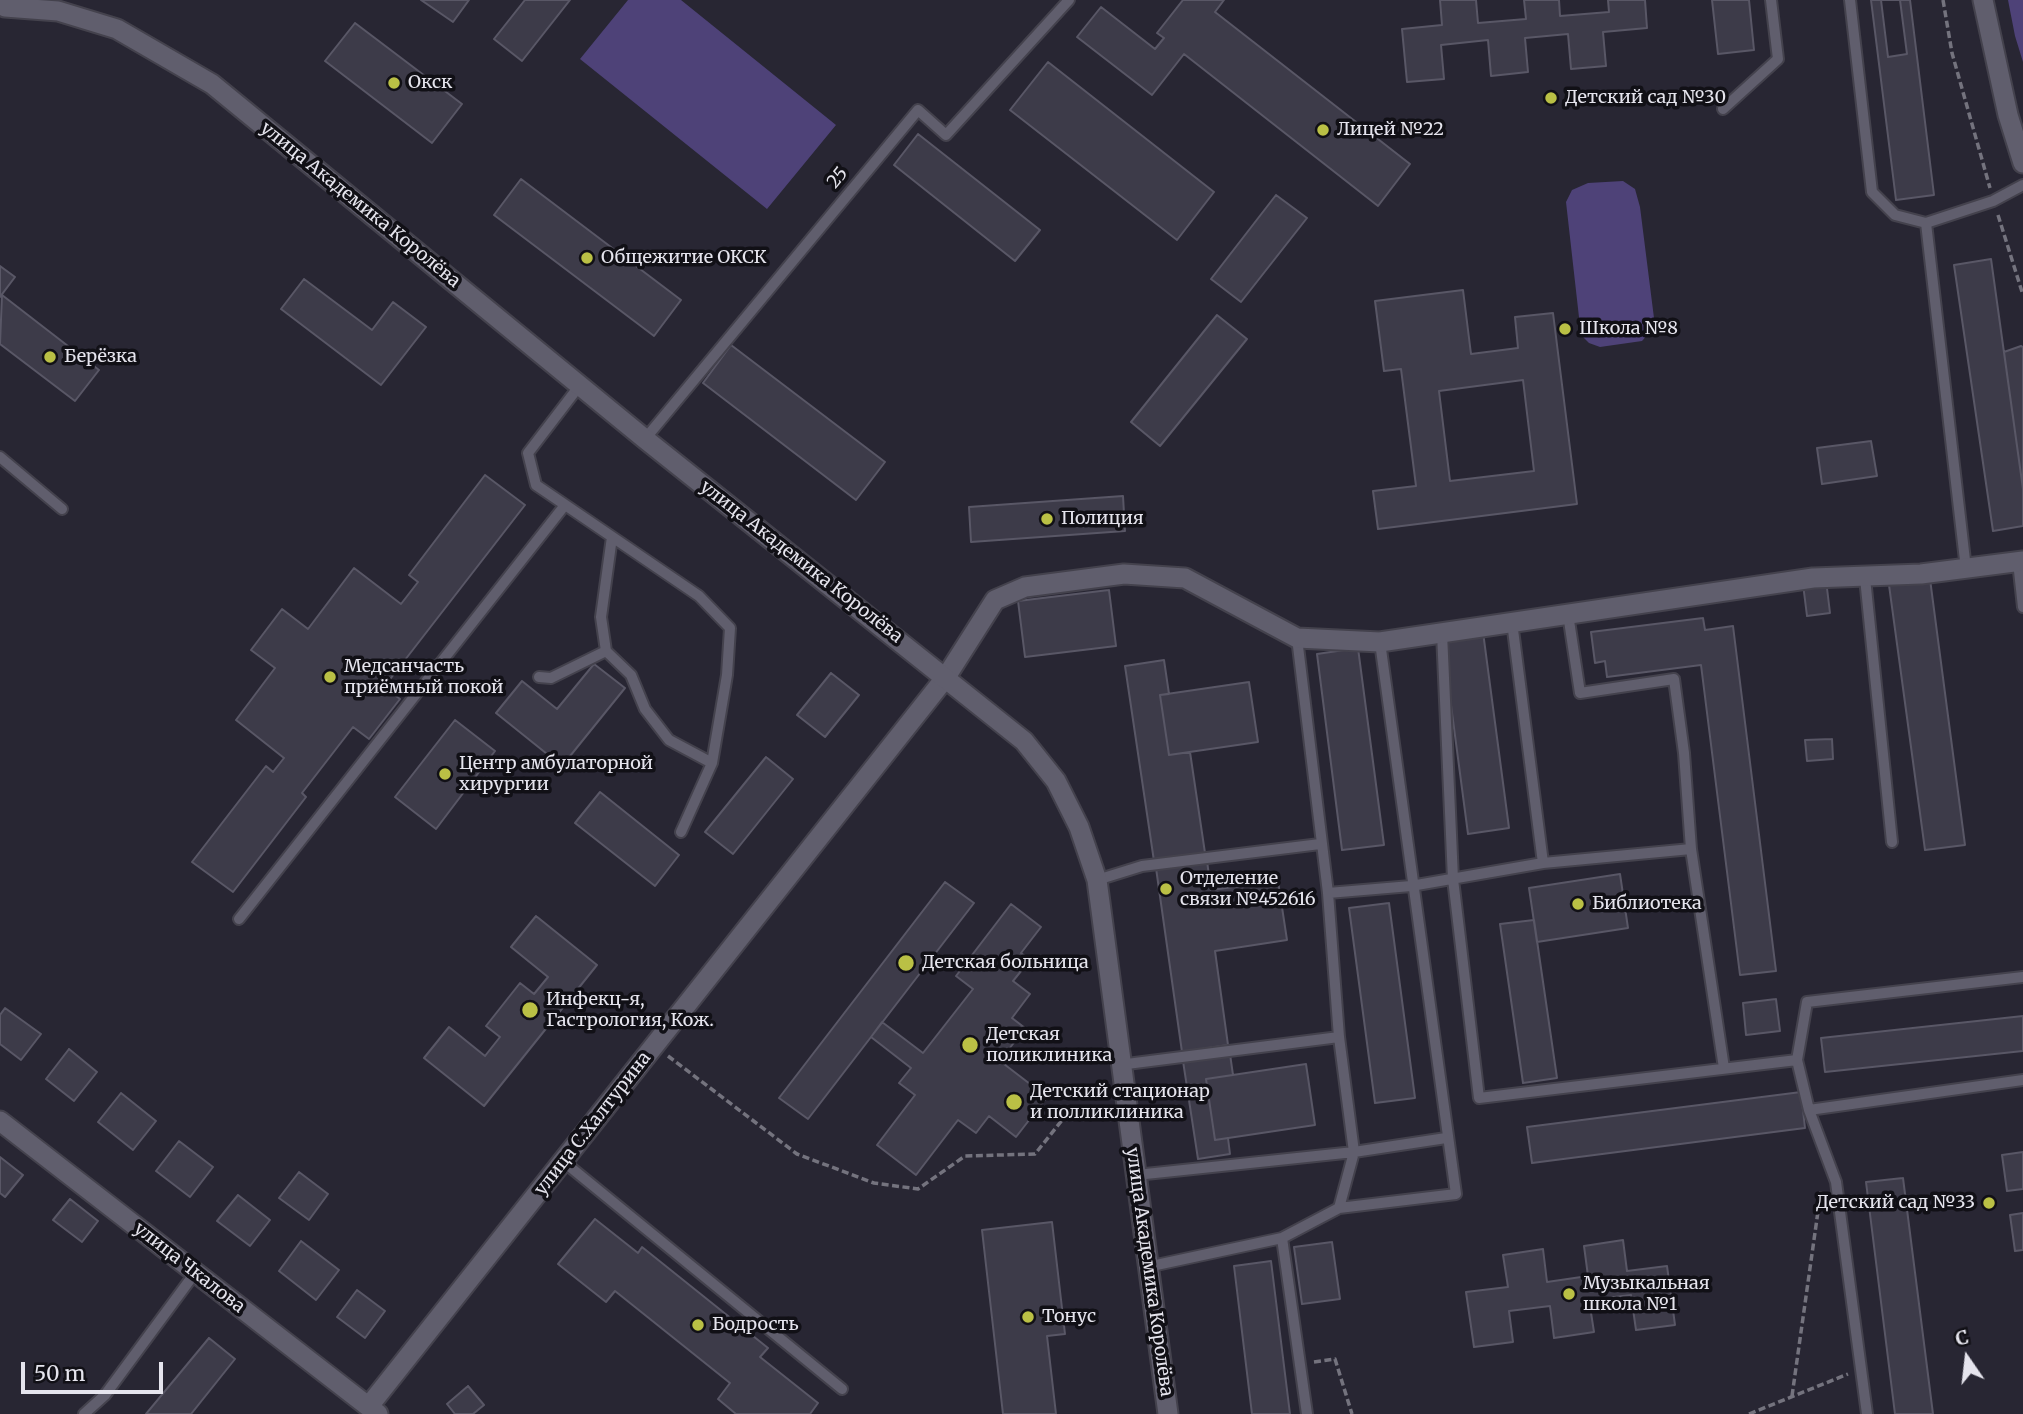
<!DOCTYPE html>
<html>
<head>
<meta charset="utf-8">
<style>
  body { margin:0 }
  #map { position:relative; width:2023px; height:1414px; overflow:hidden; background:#282633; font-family:Merriweather,serif }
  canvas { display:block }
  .north { position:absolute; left:1932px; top:1323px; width:70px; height:70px; -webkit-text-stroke:5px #111016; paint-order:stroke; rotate:346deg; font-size:19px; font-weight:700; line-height:28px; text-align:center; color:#e5e4ed }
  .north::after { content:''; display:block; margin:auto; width:24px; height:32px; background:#e5e4ed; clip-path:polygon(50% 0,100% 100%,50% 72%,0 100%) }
  .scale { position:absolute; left:21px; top:1362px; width:142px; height:32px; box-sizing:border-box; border:4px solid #e5e4ed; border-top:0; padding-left:9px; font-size:21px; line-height:24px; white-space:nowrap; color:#e5e4ed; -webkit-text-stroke:5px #111016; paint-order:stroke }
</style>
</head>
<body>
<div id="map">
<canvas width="2023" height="1414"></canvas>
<div class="north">С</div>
<div class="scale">50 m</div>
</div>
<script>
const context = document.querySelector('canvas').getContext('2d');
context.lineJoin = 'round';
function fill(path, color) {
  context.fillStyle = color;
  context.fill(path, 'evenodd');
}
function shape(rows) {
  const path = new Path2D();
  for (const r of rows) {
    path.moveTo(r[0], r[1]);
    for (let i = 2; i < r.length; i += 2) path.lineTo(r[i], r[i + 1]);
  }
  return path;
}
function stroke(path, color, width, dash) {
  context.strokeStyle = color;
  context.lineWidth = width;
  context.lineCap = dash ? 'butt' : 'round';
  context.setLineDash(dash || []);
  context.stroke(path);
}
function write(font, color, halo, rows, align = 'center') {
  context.font = font + ' Merriweather,serif';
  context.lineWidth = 7;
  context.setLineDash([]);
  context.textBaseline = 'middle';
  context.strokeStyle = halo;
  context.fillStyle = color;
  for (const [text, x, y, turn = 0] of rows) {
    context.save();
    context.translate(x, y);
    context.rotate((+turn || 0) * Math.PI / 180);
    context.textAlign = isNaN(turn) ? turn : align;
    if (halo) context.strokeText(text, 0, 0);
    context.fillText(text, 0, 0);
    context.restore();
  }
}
const green = shape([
  [628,0,681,0,836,125,767,209,580,59],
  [2008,0,2023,0,2023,62,2015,36],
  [1623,181,1635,189,1640,207,1655,326,1642,341,1600,347,1589,343,1581,335,1566,202,1572,190,1588,183]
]);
const building = shape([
  [421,0,469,0,453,22,421,0],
  [525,0,570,0,522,61,494,39,525,0],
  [1183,0,1224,0,1215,12,1410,164,1378,206,1184,54,1152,95,1077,37,1101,7,1155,49,1164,38,1157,33,1183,0],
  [1440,0,1476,0,1478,23,1526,19,1524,0,1559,0,1560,16,1609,12,1608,0,1645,0,1647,28,1603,32,1606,66,1571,69,1568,34,1525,38,1528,72,1491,76,1488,40,1441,45,1444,79,1407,82,1402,29,1442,25,1440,0],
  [1712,0,1749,0,1754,50,1718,54,1712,0],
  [1871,0,1910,0,1934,195,1896,200,1871,0],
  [1881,0,1900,0,1907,54,1888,57,1881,0],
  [355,23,462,104,432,143,325,61,355,23],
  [1048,62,1214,192,1177,240,1010,110,1048,62],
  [918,134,1040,230,1015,261,894,165,918,134],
  [521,179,681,300,654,336,494,215,521,179],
  [1276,195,1307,218,1241,302,1211,279,1276,195],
  [1991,259,2023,489,2023,526,1993,531,1954,265,1991,259],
  [0,266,15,277,0,297,0,266],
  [304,279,372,330,393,302,426,327,381,385,281,309,304,279],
  [1463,290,1471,354,1518,348,1515,317,1553,313,1577,504,1378,529,1373,491,1416,486,1401,369,1384,371,1375,301,1463,290],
  [1523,380,1534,471,1450,481,1439,391,1523,380],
  [2,295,99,370,75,401,0,344,2,295],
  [1217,315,1247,339,1160,446,1131,422,1217,315],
  [731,345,885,462,856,500,703,383,731,345],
  [2021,346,2023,347,2023,489,2004,352,2021,346],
  [1871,441,1877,476,1822,484,1817,448,1871,441],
  [485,475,525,505,384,687,400,699,369,739,353,727,302,793,306,797,233,892,192,862,266,766,273,772,284,758,236,720,275,668,251,650,282,609,308,629,354,568,401,604,418,582,409,575,485,475],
  [1123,496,1125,531,971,542,969,507,1123,496],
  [1930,579,1965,845,1925,850,1889,585,1930,579],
  [1826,580,1830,613,1807,616,1803,584,1826,580],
  [1109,590,1116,646,1025,657,1018,601,1109,590],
  [1703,618,1705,630,1733,626,1776,971,1740,975,1701,665,1607,677,1605,661,1595,663,1591,632,1703,618],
  [1483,632,1509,828,1468,834,1442,637,1483,632],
  [1358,648,1384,845,1342,850,1317,654,1358,648],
  [1164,660,1169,694,1160,695,1169,755,1190,752,1205,853,1154,861,1125,666,1164,660],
  [594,664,625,688,562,766,496,713,522,681,557,709,594,664],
  [831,673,859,695,825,737,797,715,831,673],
  [1249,682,1258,742,1169,755,1160,695,1249,682],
  [455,720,495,751,436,829,395,797,455,720],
  [1832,739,1833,759,1807,761,1805,740,1832,739],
  [766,757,793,779,733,854,705,832,766,757],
  [600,792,679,855,655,886,575,823,600,792],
  [1207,861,1211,890,1278,881,1287,940,1215,951,1228,1045,1182,1052,1156,868,1207,861],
  [1620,874,1628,928,1537,942,1529,888,1620,874],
  [945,882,974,903,808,1119,779,1098,945,882],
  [1389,903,1415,1098,1375,1103,1349,908,1389,903],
  [1011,904,1041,927,1021,953,1030,960,1013,981,1030,994,1012,1018,1025,1028,1000,1061,1047,1097,1016,1137,989,1116,976,1133,958,1120,916,1175,877,1145,915,1095,899,1083,911,1068,871,1037,882,1022,923,1053,973,989,956,976,1011,904],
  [536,916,597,965,484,1106,424,1058,449,1027,485,1056,500,1037,486,1026,520,983,534,994,548,977,511,947,536,916],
  [1534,920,1557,1078,1523,1083,1500,924,1534,920],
  [1776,999,1780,1031,1746,1035,1743,1003,1776,999],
  [5,1008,41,1034,21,1060,0,1044,0,1015,5,1008],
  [2023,1016,2023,1051,1825,1072,1821,1038,2023,1016],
  [69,1049,97,1072,74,1101,46,1079,69,1049],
  [1230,1054,1233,1075,1206,1079,1215,1140,1228,1138,1230,1154,1198,1159,1183,1061,1230,1054],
  [1306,1064,1315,1125,1215,1140,1206,1079,1306,1064],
  [1801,1092,1805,1128,1532,1163,1527,1127,1801,1092],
  [121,1093,156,1121,133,1150,98,1122,121,1093],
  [179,1141,213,1167,190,1197,156,1171,179,1141],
  [2023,1152,2023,1189,2007,1191,2002,1155,2023,1152],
  [0,1157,23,1175,5,1197,0,1193,0,1157],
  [299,1172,328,1194,309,1220,279,1198,299,1172],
  [1903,1178,1933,1414,1895,1414,1866,1182,1903,1178],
  [238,1195,270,1220,250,1246,217,1221,238,1195],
  [70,1199,98,1221,82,1242,53,1220,70,1199],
  [2023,1213,2023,1250,2015,1251,2010,1215,2023,1213],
  [595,1219,638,1253,642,1247,768,1348,760,1357,818,1403,810,1414,736,1414,718,1399,730,1383,615,1291,606,1302,558,1264,595,1219],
  [1052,1222,1065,1334,1047,1336,1056,1414,1003,1414,982,1230,1052,1222],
  [1623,1240,1627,1271,1667,1266,1675,1325,1636,1330,1631,1295,1589,1300,1594,1332,1554,1338,1550,1306,1509,1311,1513,1342,1474,1347,1466,1292,1508,1287,1503,1255,1543,1249,1547,1282,1588,1276,1584,1246,1623,1240],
  [301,1241,339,1270,316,1300,279,1271,301,1241],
  [1332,1242,1340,1299,1302,1304,1294,1247,1332,1242],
  [1271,1261,1290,1414,1252,1414,1234,1266,1271,1261],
  [357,1290,385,1311,365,1338,337,1317,357,1290],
  [209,1338,235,1359,191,1414,146,1414,209,1338],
  [468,1386,484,1405,473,1414,455,1414,447,1404,468,1386]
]);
const path = shape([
  [1943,0,1952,53,1990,188],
  [1998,215,2023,295],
  [668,1056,797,1154,874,1183,918,1189,965,1156,1035,1154,1063,1119,1099,1115],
  [1314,1362,1335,1359,1352,1414],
  [1792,1396,1821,1190],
  [1749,1414,1848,1374]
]);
const service = shape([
  [1850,0,1872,192,1895,215,1926,223,1993,201,2023,185],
  [1723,109,1778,59,1771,0],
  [1926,223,1966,569],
  [580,385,528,453,536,485,699,596,730,628,727,675,712,763,681,832],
  [645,439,918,110,946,135,1069,0],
  [0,457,62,509],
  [612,537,601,617,606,651,631,675,645,709,669,740,712,763],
  [2018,562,2023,607],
  [1865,578,1892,842],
  [1568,614,1580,693,1674,679,1684,753,1691,849],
  [1512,622,1543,863],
  [1442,633,1453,879,1479,1098,1797,1060,1809,1110,2023,1080],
  [539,677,551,678,606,651],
  [1097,880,1142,866,1320,844],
  [1328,893,1411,886,1543,863,1691,849,1724,1068],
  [239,919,565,505],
  [1797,1060,1807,1002,2023,977],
  [1119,1065,1339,1037],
  [1809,1110,1836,1182,1867,1414],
  [564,1162,842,1389],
  [1136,1175,1354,1152,1446,1138],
  [1339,1208,1456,1194,1380,642],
  [1282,1238,1307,1414],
  [1147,1267,1282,1238,1339,1208,1354,1152,1339,1037,1328,893,1297,638],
  [84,1414,105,1395,195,1273]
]);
const minor = shape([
  [0,1121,378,1414],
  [369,1406,946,677,995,600,1025,587,1124,574,1185,578,1297,638,1380,642,1813,578,1921,574,2023,561]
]);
const tertiary = shape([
  [1983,0,2008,115,2023,163],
  [5,7,58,11,117,29,212,84,645,439,1024,741,1056,781,1079,827,1097,880,1168,1414]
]);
const markers = [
  [394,83,7,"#bac045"],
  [1551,98,7,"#bac045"],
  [1323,130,7,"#bac045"],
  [587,258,7,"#bac045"],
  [1565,329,7,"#bac045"],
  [50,357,7,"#bac045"],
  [1047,519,7,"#bac045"],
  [330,677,7,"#bac045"],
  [445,774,7,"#bac045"],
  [1166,889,7,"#bac045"],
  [1578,904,7,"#bac045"],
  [906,963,9,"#bac045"],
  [530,1010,9,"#bac045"],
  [970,1045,9,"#bac045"],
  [1014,1102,9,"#bac045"],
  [1989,1203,7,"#bac045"],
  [1569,1294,7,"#bac045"],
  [1028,1317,7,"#bac045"],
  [698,1325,7,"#bac045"]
];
const poiNames = [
  ["Окск",408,83],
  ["Детский сад №30",1565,98],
  ["Лицей №22",1337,130],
  ["Общежитие ОКСК",601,258],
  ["Школа №8",1579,329],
  ["Берёзка",64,357],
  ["Полиция",1061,519],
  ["Медсанчасть",344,667],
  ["приёмный покой",344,688],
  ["Центр амбулаторной",459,764],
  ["хирургии",459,785],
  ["Отделение",1180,879],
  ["связи №452616",1180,900],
  ["Библиотека",1592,904],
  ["Детская больница",922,963],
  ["Инфекц-я,",546,1000],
  ["Гастрология, Кож.",546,1021],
  ["Детская",986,1035],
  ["поликлиника",986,1056],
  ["Детский стационар",1030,1092],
  ["и полликлиника",1030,1113],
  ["Детский сад №33",1975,1203,"right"],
  ["Музыкальная",1583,1284],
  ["школа №1",1583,1305],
  ["Тонус",1042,1317],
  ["Бодрость",712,1325]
];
const streetNames = [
  ["25",838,178,-50],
  ["улица Академика Королёва",360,205,39],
  ["улица Академика Королёва",801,562,38],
  ["улица С.Халтурина",593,1124,-52],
  ["улица Чкалова",189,1268,38],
  ["улица Академика Королёва",1149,1272,82]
];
fill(green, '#4e4278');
fill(building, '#3d3b49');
stroke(building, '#595766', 2);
stroke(service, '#44424d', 14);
stroke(minor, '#44424d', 23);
stroke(tertiary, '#44424d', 23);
stroke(path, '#74737e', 3.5, [7, 3.5]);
stroke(service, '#605e6d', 10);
stroke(minor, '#605e6d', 19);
stroke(tertiary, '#605e6d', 19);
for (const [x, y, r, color] of markers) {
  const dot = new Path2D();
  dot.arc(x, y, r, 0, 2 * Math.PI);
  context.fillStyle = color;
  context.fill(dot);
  stroke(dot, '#111016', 2.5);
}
write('18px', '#e5e4ed', '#111016', poiNames, 'left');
write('18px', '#e5e4ed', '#111016', streetNames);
</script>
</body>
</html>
